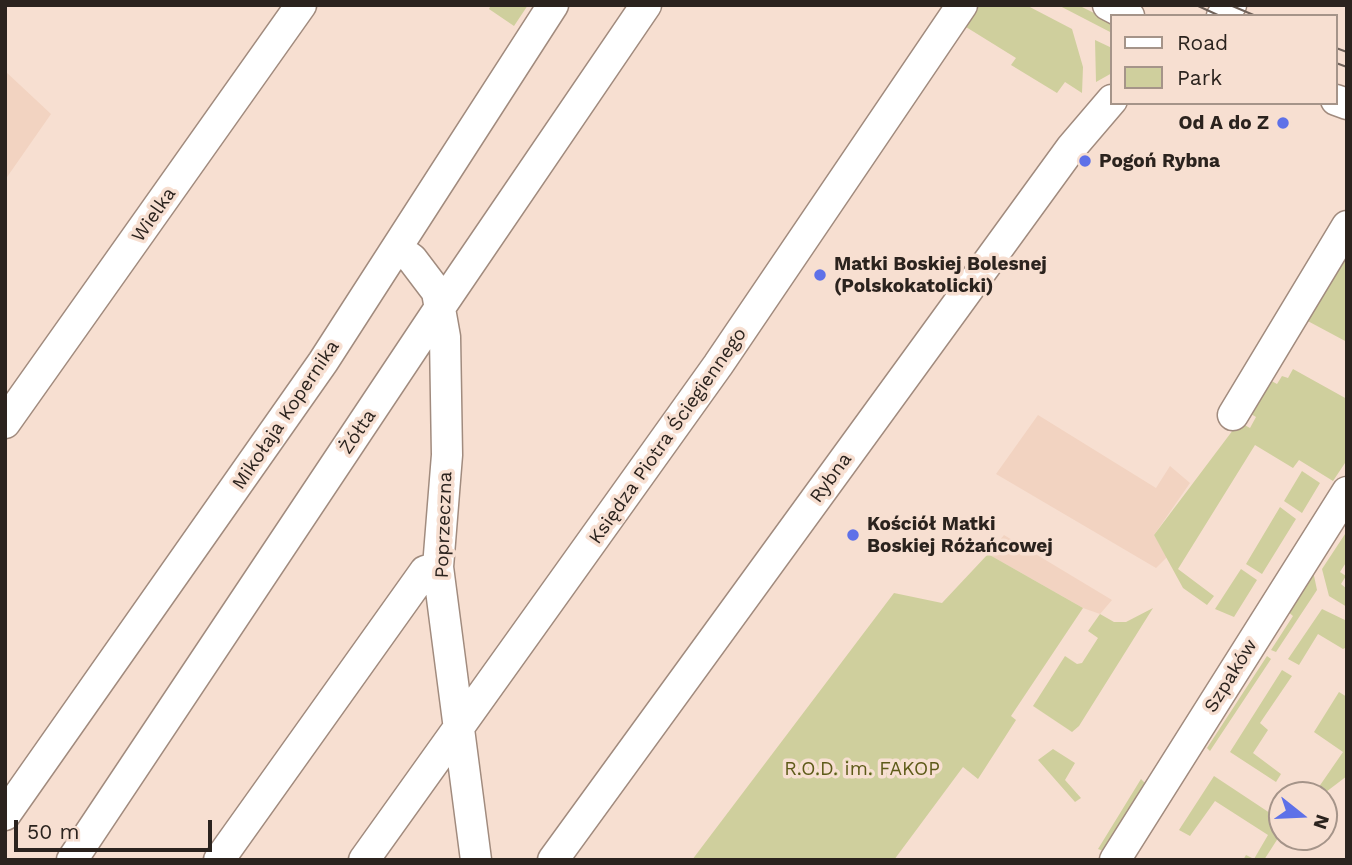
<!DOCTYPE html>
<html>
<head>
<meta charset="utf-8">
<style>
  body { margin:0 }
  #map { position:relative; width:1352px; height:865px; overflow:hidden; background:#f7dfd1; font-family:"Work Sans",sans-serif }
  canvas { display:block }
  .frame { position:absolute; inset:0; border:7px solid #2b231e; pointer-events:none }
  .legend { position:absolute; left:1110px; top:14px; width:228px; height:91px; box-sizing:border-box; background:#f7dfd1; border:2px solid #a59489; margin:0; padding:9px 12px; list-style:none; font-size:21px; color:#2b231e }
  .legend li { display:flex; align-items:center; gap:14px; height:35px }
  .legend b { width:35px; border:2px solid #a59489 }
  .north { position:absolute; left:1268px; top:781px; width:70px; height:70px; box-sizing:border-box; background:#f7dfd1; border:2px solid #a59489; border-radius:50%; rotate:108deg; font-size:19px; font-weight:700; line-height:28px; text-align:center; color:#2b231e }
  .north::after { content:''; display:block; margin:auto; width:24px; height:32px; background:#5e71e8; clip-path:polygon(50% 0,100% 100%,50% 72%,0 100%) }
  .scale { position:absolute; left:14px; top:820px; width:198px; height:32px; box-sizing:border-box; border:4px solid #2b231e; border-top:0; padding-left:9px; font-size:21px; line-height:24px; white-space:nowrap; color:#2b231e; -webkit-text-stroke:5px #f7dfd1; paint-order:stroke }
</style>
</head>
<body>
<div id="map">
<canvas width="1352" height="865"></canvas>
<div class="frame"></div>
<ul class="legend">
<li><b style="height:9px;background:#fff"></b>Road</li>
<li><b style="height:19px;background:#cfcf9d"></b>Park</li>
</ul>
<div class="north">N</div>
<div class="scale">50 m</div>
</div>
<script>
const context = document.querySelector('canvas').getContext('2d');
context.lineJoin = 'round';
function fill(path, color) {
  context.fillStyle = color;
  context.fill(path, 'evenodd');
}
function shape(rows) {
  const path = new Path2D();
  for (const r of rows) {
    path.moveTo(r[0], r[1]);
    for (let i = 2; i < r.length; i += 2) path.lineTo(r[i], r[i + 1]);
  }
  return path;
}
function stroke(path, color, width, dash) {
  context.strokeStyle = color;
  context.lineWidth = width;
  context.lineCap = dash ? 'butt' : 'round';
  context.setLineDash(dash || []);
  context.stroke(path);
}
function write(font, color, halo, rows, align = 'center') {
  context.font = font + ' "Work Sans",sans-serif';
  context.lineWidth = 7;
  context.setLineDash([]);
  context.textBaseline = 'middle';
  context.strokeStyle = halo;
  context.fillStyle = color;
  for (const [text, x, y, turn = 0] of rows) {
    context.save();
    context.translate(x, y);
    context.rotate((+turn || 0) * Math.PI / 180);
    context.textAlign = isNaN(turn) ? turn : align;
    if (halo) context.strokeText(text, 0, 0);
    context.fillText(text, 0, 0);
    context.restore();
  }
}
const built = shape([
  [5,71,51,114,5,180],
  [1038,415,1156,488,1170,466,1190,483,1154,535,1167,557,1156,568,996,474],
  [1004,535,1112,600,1100,614,1083,608,988,554]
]);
const green = shape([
  [491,5,528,5,514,26,489,9],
  [979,5,1026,5,1072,29,1083,67,1082,93,1065,82,1057,93,1011,65,1016,58,966,27],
  [1058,5,1078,5,1112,22,1112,33],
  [1095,40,1112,48,1112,73,1096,82],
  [1347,246,1347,342,1304,319],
  [1293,369,1347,399,1347,460,1333,481,1299,460,1293,468,1255,445,1178,569,1214,596,1207,605,1183,588,1154,535,1239,422,1250,428,1256,417,1246,411,1266,378,1277,384,1282,376,1288,378],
  [1302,471,1320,483,1302,513,1284,501],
  [1280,507,1296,519,1262,574,1246,564],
  [1347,531,1347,561,1340,572,1346,576,1341,584,1347,589,1347,607,1329,596,1322,569],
  [988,554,1083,608,1011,716,1016,720,978,779,963,767,894,860,692,860,894,593,942,603],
  [1241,569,1257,580,1234,617,1215,609],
  [1313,571,1317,590,1276,652,1271,650,1293,616,1287,611],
  [1153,608,1079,726,1072,732,1033,706,1065,656,1077,664,1082,663,1098,638,1088,631,1100,614,1114,622,1126,622],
  [1322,609,1347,621,1347,647,1343,649,1318,634,1299,665,1288,659],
  [1267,656,1271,659,1210,751,1207,748],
  [1282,670,1292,676,1260,723,1268,730,1253,753,1281,774,1276,782,1230,752],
  [1339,692,1347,697,1347,776,1322,795,1293,795,1300,785,1314,794,1343,752,1314,732],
  [1053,749,1075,763,1065,780,1081,798,1075,802,1038,760],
  [1214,776,1282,821,1282,832,1264,860,1243,860,1246,855,1254,859,1268,835,1215,801,1190,836,1179,830],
  [1141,779,1148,786,1106,852,1098,849]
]);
const minor = shape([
  [1108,5,1129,16],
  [1222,16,1231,5],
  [1336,100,1347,104],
  [397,248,412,259,437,292,445,337,447,455,438,567,476,860],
  [1233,415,1347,226],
  [5,423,301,5],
  [5,815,323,362,553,5],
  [72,860,439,309,646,5],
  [219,860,425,571,438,567],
  [364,860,718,365,962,5],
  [553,860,1071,148,1112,100],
  [1115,860,1347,492]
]);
const tram = shape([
  [1196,5,1220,16],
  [1230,5,1256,16],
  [1336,48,1347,52],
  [1336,63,1347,67]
]);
const markers = [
  [1283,123,7,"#5e71e8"],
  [1085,161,7,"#5e71e8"],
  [820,275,7,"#5e71e8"],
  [853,535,7,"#5e71e8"]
];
const poiNames = [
  ["Od A do Z",1269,123,"right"],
  ["Pogoń Rybna",1099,161],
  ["Matki Boskiej Bolesnej",834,264],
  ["(Polskokatolicki)",834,286],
  ["Kościół Matki",867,524],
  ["Boskiej Różańcowej",867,546]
];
const streetNames = [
  ["Wielka",154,215,-55],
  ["Mikołaja Kopernika",286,415,-56],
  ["Żółta",358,432,-56],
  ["Księdza Piotra Ściegiennego",668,436,-55],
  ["Rybna",831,478,-54],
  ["Poprzeczna",444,525,-88],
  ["Szpaków",1231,676,-58]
];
const parkNames = [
  ["R.O.D. im. FAKOP",862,769]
];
fill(built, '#f2d3c1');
fill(green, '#cfcf9d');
stroke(minor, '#a18b7e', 33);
stroke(minor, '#fff', 30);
stroke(tram, '#71635b', 2);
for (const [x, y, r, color] of markers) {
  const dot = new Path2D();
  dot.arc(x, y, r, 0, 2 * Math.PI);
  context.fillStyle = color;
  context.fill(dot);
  stroke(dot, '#f7dfd1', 2.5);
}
write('bold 19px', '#2b231e', '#f7dfd1', poiNames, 'left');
write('19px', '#2b231e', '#f7dfd1', streetNames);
write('19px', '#5d5a18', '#f7dfd1', parkNames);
</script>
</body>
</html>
